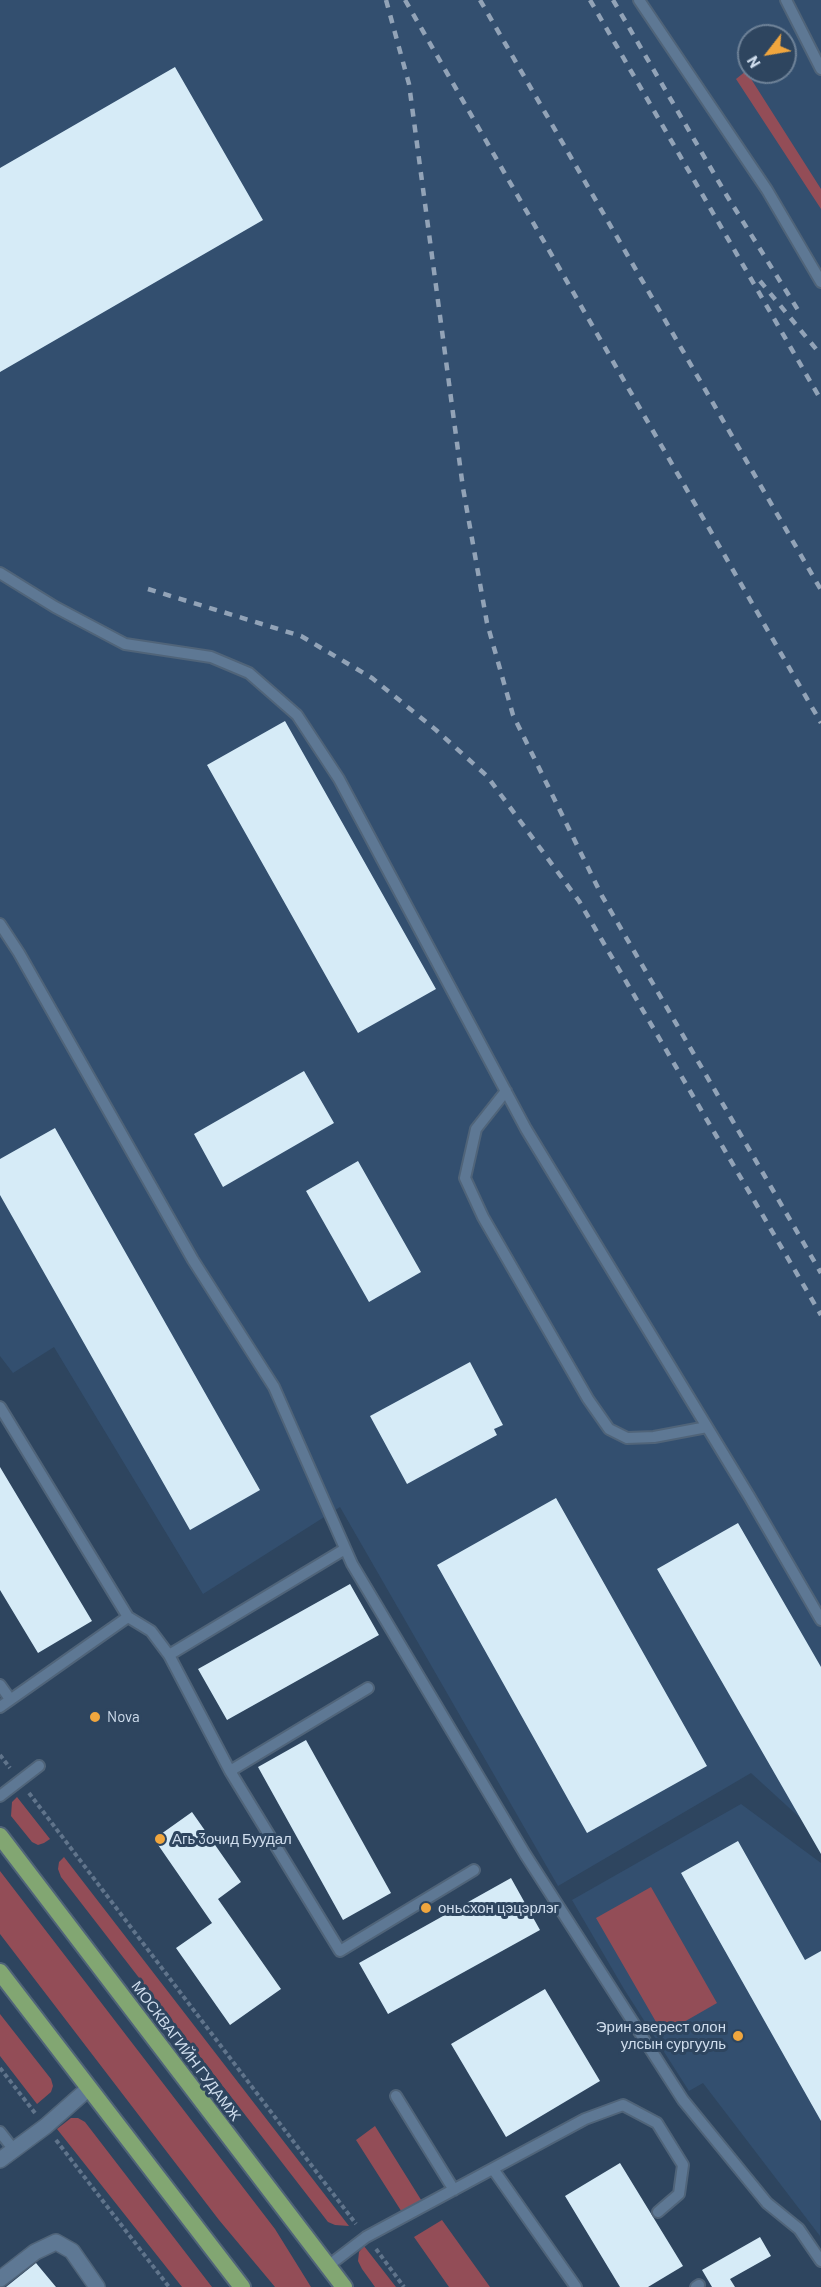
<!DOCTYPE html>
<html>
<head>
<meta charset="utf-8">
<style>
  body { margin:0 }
  #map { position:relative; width:821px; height:2287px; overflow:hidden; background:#2e455f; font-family:Barlow,sans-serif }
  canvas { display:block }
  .north { position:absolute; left:737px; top:24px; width:60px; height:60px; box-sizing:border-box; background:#2e455f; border:2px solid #6e8298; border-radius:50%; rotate:239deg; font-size:16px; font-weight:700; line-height:24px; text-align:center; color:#cfdded }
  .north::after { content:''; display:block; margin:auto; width:21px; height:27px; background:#f0a63e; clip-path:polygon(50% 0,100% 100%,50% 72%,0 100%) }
</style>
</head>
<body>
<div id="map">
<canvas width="821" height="2287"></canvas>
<div class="north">N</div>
</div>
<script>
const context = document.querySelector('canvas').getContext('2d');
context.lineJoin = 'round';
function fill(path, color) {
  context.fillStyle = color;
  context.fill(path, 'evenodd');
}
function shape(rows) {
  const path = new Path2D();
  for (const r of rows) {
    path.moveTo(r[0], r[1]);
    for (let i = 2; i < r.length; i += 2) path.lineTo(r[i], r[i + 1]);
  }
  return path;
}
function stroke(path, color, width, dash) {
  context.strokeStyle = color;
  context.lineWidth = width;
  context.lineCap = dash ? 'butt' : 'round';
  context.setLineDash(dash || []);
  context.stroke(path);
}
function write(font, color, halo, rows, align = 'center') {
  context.font = font + ' Barlow,sans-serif';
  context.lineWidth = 6;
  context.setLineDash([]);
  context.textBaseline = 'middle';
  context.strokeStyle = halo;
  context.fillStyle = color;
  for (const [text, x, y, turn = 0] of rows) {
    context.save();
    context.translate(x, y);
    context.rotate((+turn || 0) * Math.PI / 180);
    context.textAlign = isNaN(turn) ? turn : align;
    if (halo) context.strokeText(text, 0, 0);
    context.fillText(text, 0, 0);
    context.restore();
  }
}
const built = shape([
  [0,0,821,0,821,1837,751,1773,558,1886,340,1507,203,1594,54,1347,13,1373,0,1356],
  [749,36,785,36,785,72,749,72],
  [741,1804,821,1863,820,2236,703,2083,689,2091,624,1989,572,1900]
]);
const green = shape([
  [746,71,821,189,821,209,736,79],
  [17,1797,50,1839,44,1843,38,1845,32,1842,11,1816,12,1802],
  [64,1857,349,2226,335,2225,328,2222,61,1877,58,1869,59,1862],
  [0,1871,275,2229,311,2287,275,2287,219,2220,0,1934],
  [651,1887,717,2003,663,2034,596,1918],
  [0,2014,51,2079,53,2086,51,2092,37,2104,0,2056],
  [71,2118,78,2118,85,2122,212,2287,182,2287,57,2129],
  [375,2126,423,2203,405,2217,356,2140],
  [442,2220,490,2287,449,2287,414,2237],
  [364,2246,396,2287,375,2287,362,2269,358,2261,359,2252]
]);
const building = shape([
  [175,67,263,220,0,372,0,168],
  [285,721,436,989,358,1033,207,765],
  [304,1071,334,1123,223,1187,194,1134],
  [55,1128,260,1490,190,1530,0,1195,0,1159],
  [358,1161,421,1272,369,1302,306,1191],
  [470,1362,503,1425,494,1429,497,1435,407,1484,370,1416],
  [0,1467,92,1621,38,1653,0,1590],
  [556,1498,707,1766,587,1833,437,1565],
  [738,1523,821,1667,821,1854,657,1569],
  [350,1584,379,1635,227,1720,198,1669],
  [306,1740,391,1893,343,1920,258,1767],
  [192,1812,241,1882,218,1899,281,1989,230,2025,176,1948,212,1923,154,1839],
  [738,1841,805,1960,821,1951,821,2121,681,1873],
  [511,1878,540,1930,388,2014,359,1963],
  [545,1989,600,2081,506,2137,451,2044],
  [620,2163,683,2266,648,2287,620,2287,565,2196],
  [760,2237,771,2256,730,2279,735,2287,712,2287,702,2270],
  [36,2263,56,2287,5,2287,6,2287]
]);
const path = shape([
  [0,1755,10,1768],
  [29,1793,356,2224],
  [0,2068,35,2113],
  [56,2140,169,2287],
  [376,2249,404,2287]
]);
const service = shape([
  [639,0,767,190,821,282],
  [786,0,821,69],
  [0,573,55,607,125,644,211,657,249,673,297,715,339,779,526,1129,749,1496,821,1620],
  [0,924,19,953,193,1260,274,1387,352,1564,525,1854,683,2100,767,2203,799,2229,821,2261],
  [506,1091,476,1129,465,1178,483,1217,588,1399,609,1429,627,1438,654,1437,707,1427],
  [0,1407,128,1617,151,1631,169,1655,345,1549],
  [169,1655,230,1771,340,1951,474,1870],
  [0,1685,10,1699],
  [0,1707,128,1617],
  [230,1771,368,1688],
  [0,1796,39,1766],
  [396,2096,454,2190],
  [0,2132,14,2150],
  [493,2169,576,2287],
  [328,2266,366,2237,585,2119,623,2105,657,2123,683,2165,679,2194,658,2212],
  [696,2287,699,2285]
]);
const minor = shape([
  [0,2160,46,2126,89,2088],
  [0,2279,35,2252,56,2242,72,2251,97,2287]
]);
const trunk = shape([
  [0,1836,344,2287],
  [0,1972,242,2287]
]);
const rail = shape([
  [386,0,409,84,463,488,487,623,513,715,602,896,821,1273],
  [405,0,821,723],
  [480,0,821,590],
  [590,0,821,400],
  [613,0,727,196,798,310],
  [760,281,821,355],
  [148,589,301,636,372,678,436,730,487,776,579,901,821,1315]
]);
const markers = [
  [95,1717,6,"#f0a63e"],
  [160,1839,6,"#f0a63e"],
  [426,1908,6,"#f0a63e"],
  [738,2036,6,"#f0a63e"]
];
const poiNames = [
  ["Nova",107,1717],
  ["Агь 3очид Буудал",172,1839],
  ["оньсхон цэцэрлэг",438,1908],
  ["Эрин эверест олон",726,2027,"right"],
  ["улсын сургууль",726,2044,"right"]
];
const streetNames = [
  ["МОСКВАГИЙН ГУДАМЖ",186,2051,53]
];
fill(built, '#334f6f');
fill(green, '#934d57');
fill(building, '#d6ebf7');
stroke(service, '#506479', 14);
stroke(minor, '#506479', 18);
stroke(trunk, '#506479', 20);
stroke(path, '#60748b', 4, [4.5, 3]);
stroke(service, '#5e7894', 10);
stroke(minor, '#5e7894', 15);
stroke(trunk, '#82a672', 16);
stroke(rail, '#92a3b7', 4.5, [8, 8]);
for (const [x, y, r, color] of markers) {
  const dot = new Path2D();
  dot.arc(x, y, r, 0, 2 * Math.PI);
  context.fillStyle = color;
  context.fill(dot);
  stroke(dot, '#2e455f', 2);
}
write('15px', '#cfdded', '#2e455f', poiNames, 'left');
write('15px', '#cfdded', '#2e455f', streetNames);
</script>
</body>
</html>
